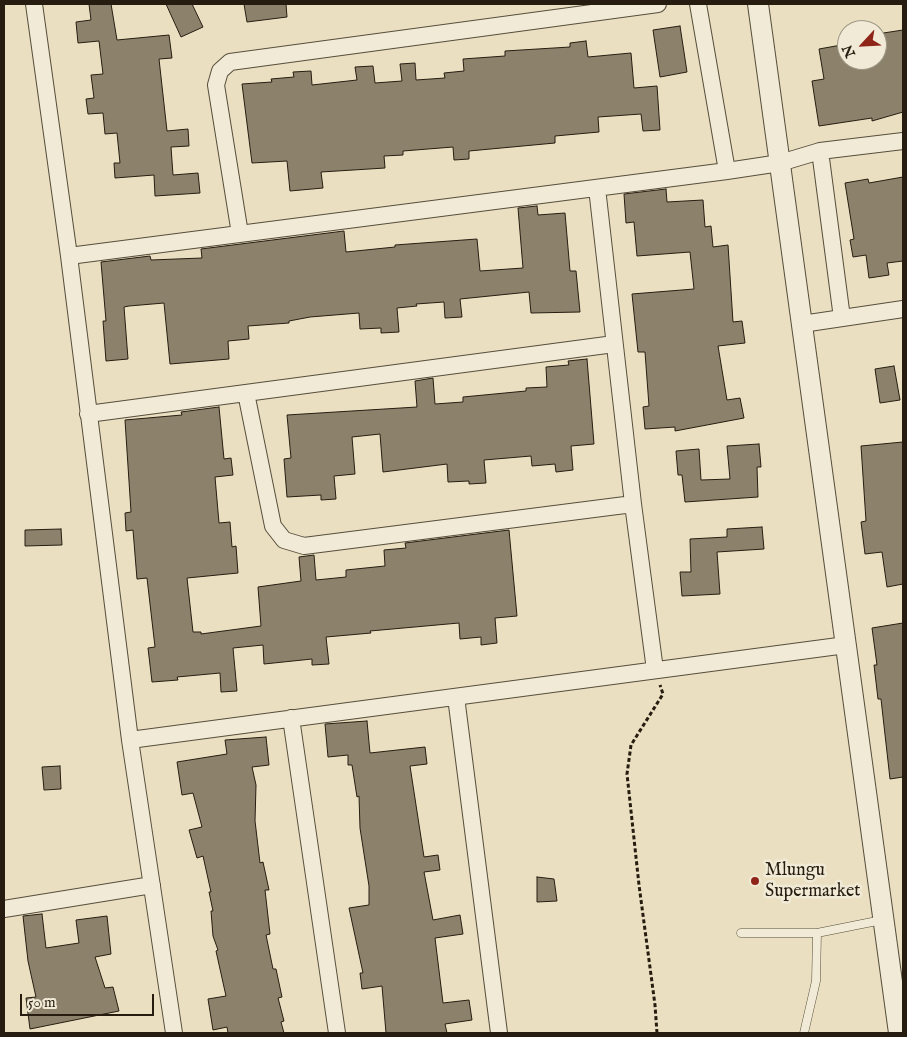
<!DOCTYPE html>
<html>
<head>
<meta charset="utf-8">
<style>
  body { margin:0 }
  #map { position:relative; width:907px; height:1037px; overflow:hidden; background:#eadfc1; font-family:"IM FELL English",serif }
  canvas { display:block }
  .frame { position:absolute; inset:0; border:5px solid #261d10; pointer-events:none }
  .north { position:absolute; left:837px; top:20px; width:50px; height:50px; box-sizing:border-box; background:#f1ead7; border:1px solid #a09887; border-radius:50%; rotate:245deg; font-size:14px; font-weight:700; line-height:20px; text-align:center; color:#261d10 }
  .north::after { content:''; display:block; margin:auto; width:18px; height:22px; background:#8f2418; clip-path:polygon(50% 0,100% 100%,50% 72%,0 100%) }
  .scale { position:absolute; left:20px; top:994px; width:134px; height:22px; box-sizing:border-box; border:2px solid #261d10; border-top:0; padding-left:6px; font-size:15px; line-height:18px; white-space:nowrap; color:#261d10; -webkit-text-stroke:4px #f1ead7; paint-order:stroke }
</style>
</head>
<body>
<div id="map">
<canvas width="907" height="1037"></canvas>
<div class="frame"></div>
<div class="north">N</div>
<div class="scale">50 m</div>
</div>
<script>
const context = document.querySelector('canvas').getContext('2d');
context.lineJoin = 'round';
function fill(path, color) {
  context.fillStyle = color;
  context.fill(path, 'evenodd');
}
function shape(rows) {
  const path = new Path2D();
  for (const r of rows) {
    path.moveTo(r[0], r[1]);
    for (let i = 2; i < r.length; i += 2) path.lineTo(r[i], r[i + 1]);
  }
  return path;
}
function stroke(path, color, width, dash) {
  context.strokeStyle = color;
  context.lineWidth = width;
  context.lineCap = dash ? 'butt' : 'round';
  context.setLineDash(dash || []);
  context.stroke(path);
}
function write(font, color, halo, rows, align = 'center') {
  context.font = font + ' "IM FELL English",serif';
  context.lineWidth = 5;
  context.setLineDash([]);
  context.textBaseline = 'middle';
  context.strokeStyle = halo;
  context.fillStyle = color;
  for (const [text, x, y, turn = 0] of rows) {
    context.save();
    context.translate(x, y);
    context.rotate((+turn || 0) * Math.PI / 180);
    context.textAlign = isNaN(turn) ? turn : align;
    if (halo) context.strokeText(text, 0, 0);
    context.fillText(text, 0, 0);
    context.restore();
  }
}
const building = shape([
  [89,4,111,4,117,40,169,35,172,58,159,59,167,131,188,129,189,146,171,147,173,175,198,173,200,193,155,196,154,175,115,178,114,163,120,163,117,133,105,134,103,113,88,114,86,99,94,98,91,75,103,74,99,41,78,43,76,22,91,20,89,4],
  [166,4,192,4,203,27,181,37,166,4],
  [244,4,286,4,287,17,247,22,244,4],
  [680,26,687,72,660,77,653,30,680,26],
  [903,30,903,112,872,121,872,118,819,126,812,81,824,79,819,49,847,44,847,60,877,60,877,34,903,30],
  [586,41,588,57,631,53,634,88,657,86,660,130,643,131,641,114,598,117,599,132,555,136,555,143,469,151,469,159,454,160,453,147,403,151,403,155,384,156,385,168,321,172,323,188,290,191,287,161,252,163,242,84,272,82,271,79,294,77,293,72,311,71,312,85,357,80,355,67,373,66,375,83,402,81,400,64,415,63,416,80,445,78,444,73,464,71,463,59,505,56,505,51,570,47,570,43,586,41],
  [903,177,903,261,887,263,889,275,869,278,866,255,853,257,850,240,854,239,845,183,868,179,869,183,903,177],
  [666,189,667,202,703,200,705,227,711,226,713,247,728,245,733,322,742,321,745,343,718,346,727,400,740,398,744,418,675,431,675,427,645,429,643,407,649,406,645,352,638,352,632,294,694,289,690,252,637,256,634,222,626,223,624,194,666,189],
  [537,206,538,215,565,213,570,271,576,271,580,312,531,313,529,292,460,299,462,317,445,318,444,302,416,304,417,306,397,308,399,332,381,333,381,328,360,329,359,313,310,317,289,321,289,323,248,326,249,339,228,341,229,359,170,364,164,303,129,306,124,307,128,359,106,361,103,321,106,321,101,262,150,256,151,260,202,258,201,249,344,231,346,252,395,247,395,245,477,239,480,271,523,268,518,208,537,206],
  [587,359,594,444,571,446,573,470,556,472,555,464,532,466,531,456,484,460,486,483,469,484,469,481,448,482,447,464,383,472,380,434,352,437,355,474,334,476,336,499,321,500,321,495,287,497,284,459,291,458,287,415,417,407,415,381,433,378,435,404,463,402,463,397,526,391,526,388,547,387,546,367,569,365,568,361,587,359],
  [894,366,900,400,880,403,875,369,894,366],
  [219,407,224,459,231,458,233,475,215,477,219,523,230,522,232,547,236,546,238,573,187,578,193,632,201,632,201,634,261,626,258,587,301,581,299,557,314,555,316,580,346,577,346,570,385,566,384,550,406,548,405,543,509,530,517,616,495,618,497,643,481,645,481,637,460,639,459,623,370,631,371,633,326,637,329,664,312,665,312,659,264,664,263,645,233,648,237,691,221,692,220,673,177,677,178,680,152,682,148,648,155,647,147,578,137,579,133,530,126,531,125,513,131,512,125,420,182,415,181,412,219,407],
  [903,442,903,584,887,587,882,552,865,554,861,522,866,521,861,446,903,442],
  [759,444,761,467,757,467,758,497,685,502,682,475,678,475,676,451,699,449,701,480,730,479,727,446,759,444],
  [762,527,764,549,717,552,720,594,682,596,680,572,691,572,690,539,727,537,727,529,762,527],
  [61,529,62,545,25,546,25,530,61,529],
  [903,623,903,777,890,779,881,699,878,699,874,665,877,665,872,628,903,623],
  [367,721,370,753,425,747,427,764,410,766,424,857,438,855,440,870,424,872,433,920,460,915,463,934,435,938,443,1003,469,1000,472,1020,445,1024,447,1033,386,1033,382,986,362,989,360,973,363,973,349,908,369,905,369,886,360,828,359,796,357,797,352,765,348,765,348,755,328,757,325,724,367,721],
  [266,737,269,765,252,767,256,785,255,821,260,863,263,862,269,890,265,890,270,934,266,935,273,969,276,969,282,997,278,998,284,1021,281,1022,284,1033,228,1033,227,1027,213,1030,208,999,226,996,216,951,218,950,213,936,211,911,213,911,209,892,211,892,203,856,197,858,189,830,202,827,193,793,182,795,177,762,227,754,225,740,266,737],
  [60,766,61,789,44,790,42,767,60,766],
  [537,877,554,879,557,901,537,902,537,877],
  [42,914,46,948,79,943,76,920,107,916,111,954,95,957,105,988,113,987,119,1011,30,1029,26,998,36,997,28,961,23,916,42,914]
]);
const path = shape([
  [657,1033,655,1005,639,885,627,774,631,745,663,694,660,685]
]);
const service = shape([
  [741,933,817,933],
  [804,1033,816,981,817,933,882,920]
]);
const minor = shape([
  [34,4,69,256,130,740,174,1033],
  [698,4,727,171],
  [597,188,633,504,655,670],
  [240,234,216,85,220,71,230,62,658,4],
  [69,256,727,171,780,163,820,151],
  [842,318,820,151,903,141],
  [802,324,903,309],
  [246,393,273,526,284,540,304,546,633,504],
  [88,414,614,344],
  [456,697,499,1033],
  [291,718,337,1033],
  [130,740,846,645],
  [4,909,152,885]
]);
const tertiary = shape([
  [758,4,899,1033]
]);
const markers = [
  [755,881,5,"#8f2418"]
];
const poiNames = [
  ["Mlungu",765,871],
  ["Supermarket",765,892]
];
fill(building, '#8c826c');
stroke(building, '#261d10', 1);
stroke(service, '#574e3c', 9);
stroke(minor, '#574e3c', 18);
stroke(tertiary, '#574e3c', 22);
stroke(path, '#261d10', 3, [4, 2.5]);
stroke(service, '#f1ead7', 8);
stroke(minor, '#f1ead7', 16);
stroke(tertiary, '#f1ead7', 20);
for (const [x, y, r, color] of markers) {
  const dot = new Path2D();
  dot.arc(x, y, r, 0, 2 * Math.PI);
  context.fillStyle = color;
  context.fill(dot);
  stroke(dot, '#f1ead7', 2);
}
write('18px', '#261d10', '#f1ead7', poiNames, 'left');
</script>
</body>
</html>
